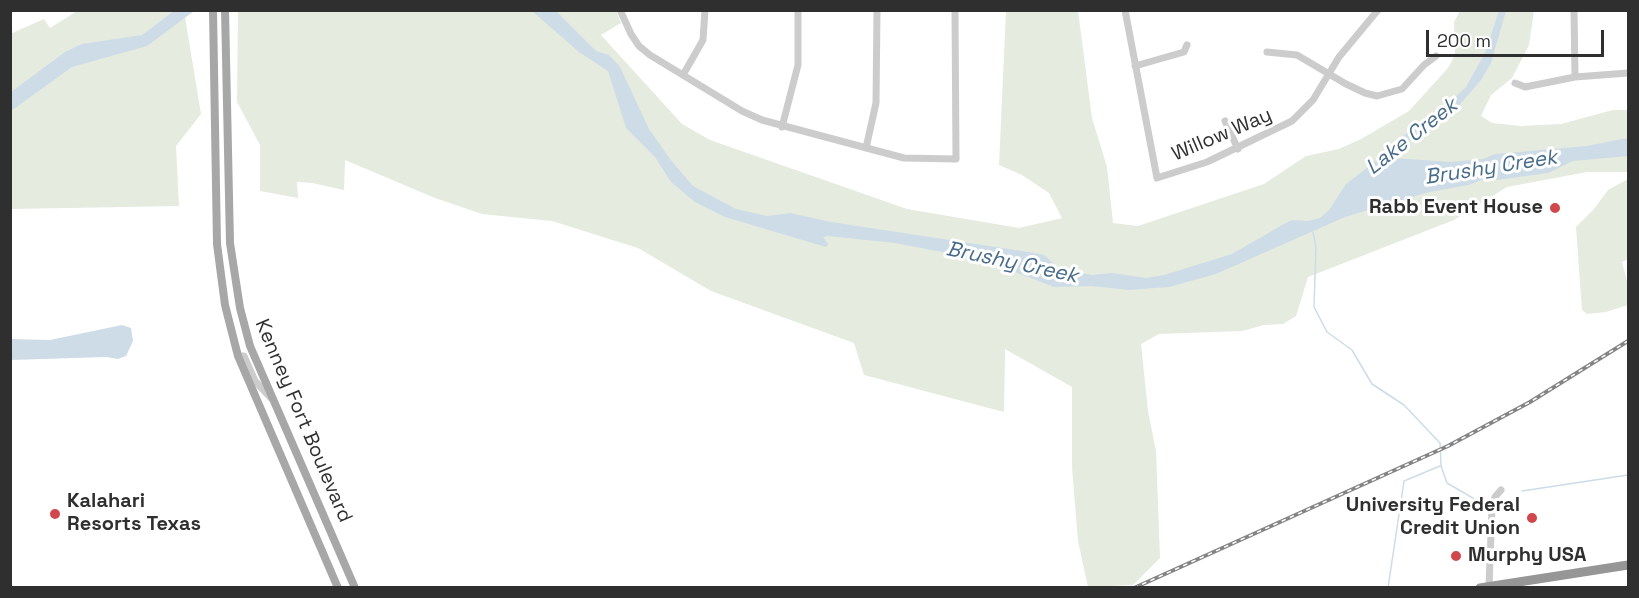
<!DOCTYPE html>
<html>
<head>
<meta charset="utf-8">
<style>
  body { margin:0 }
  #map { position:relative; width:1639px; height:598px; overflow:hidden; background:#fff; font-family:"Space Grotesk",sans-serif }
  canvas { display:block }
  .frame { position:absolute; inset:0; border:12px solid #2f2f2f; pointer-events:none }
  .scale { position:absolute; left:1426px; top:30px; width:178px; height:27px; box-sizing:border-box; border:3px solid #2f2f2f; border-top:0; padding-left:8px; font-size:18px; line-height:21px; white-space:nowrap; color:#2f2f2f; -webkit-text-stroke:4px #fff; paint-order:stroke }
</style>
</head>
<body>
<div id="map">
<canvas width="1639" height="598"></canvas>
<div class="frame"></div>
<div class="scale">200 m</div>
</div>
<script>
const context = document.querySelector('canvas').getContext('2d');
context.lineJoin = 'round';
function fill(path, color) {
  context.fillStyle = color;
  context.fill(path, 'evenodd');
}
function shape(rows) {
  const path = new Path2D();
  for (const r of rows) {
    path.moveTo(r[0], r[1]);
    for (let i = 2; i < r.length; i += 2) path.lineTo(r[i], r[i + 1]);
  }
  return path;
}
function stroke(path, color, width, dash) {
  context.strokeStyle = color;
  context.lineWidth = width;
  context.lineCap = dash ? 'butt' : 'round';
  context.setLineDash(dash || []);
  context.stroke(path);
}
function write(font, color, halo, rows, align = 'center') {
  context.font = font + ' "Space Grotesk",sans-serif';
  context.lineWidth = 6;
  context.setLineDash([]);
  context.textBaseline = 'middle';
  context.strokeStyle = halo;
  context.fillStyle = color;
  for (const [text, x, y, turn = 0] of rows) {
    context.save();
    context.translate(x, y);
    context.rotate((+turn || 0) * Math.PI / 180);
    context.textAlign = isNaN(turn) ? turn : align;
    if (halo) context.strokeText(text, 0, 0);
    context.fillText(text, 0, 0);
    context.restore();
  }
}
const green = shape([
  [77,11,194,11,185,17,201,114,176,146,179,206,11,209,10,34,44,19,50,28],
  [238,11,616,11,621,23,601,35,682,124,710,140,907,209,1019,228,1062,218,1049,193,1022,175,999,165,1006,11,1078,11,1092,118,1107,167,1113,223,1138,226,1264,184,1306,156,1339,149,1361,139,1409,111,1448,68,1455,55,1454,22,1460,11,1534,11,1529,45,1512,78,1491,95,1481,116,1492,123,1521,126,1561,124,1613,110,1628,110,1628,172,1587,172,1507,187,1454,220,1308,277,1296,316,1283,324,1264,325,1242,331,1159,334,1141,344,1148,411,1156,451,1160,558,1133,585,1088,587,1078,541,1072,467,1072,387,1005,349,1004,412,864,375,854,343,711,291,638,248,552,221,482,214,435,198,345,160,344,190,312,183,297,182,298,198,260,191,260,145,237,102],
  [1628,179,1628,259,1622,262,1628,285,1628,305,1606,312,1587,314,1582,310,1576,227,1594,209,1608,190]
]);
const water = shape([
  [174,11,194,11,147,46,72,67,11,111,11,92,65,52,82,44,142,35],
  [532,11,556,11,596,51,609,55,620,67,649,129,670,159,693,186,736,209,767,216,790,213,831,222,1035,253,1044,255,1060,269,1092,275,1112,273,1146,278,1164,275,1232,254,1291,220,1308,221,1320,218,1329,210,1346,184,1381,157,1419,122,1437,114,1466,87,1485,53,1499,11,1506,11,1491,63,1481,80,1449,117,1421,129,1394,158,1451,162,1483,159,1495,154,1587,146,1628,138,1628,156,1573,161,1548,173,1497,180,1484,179,1469,185,1429,192,1345,217,1216,274,1169,287,1129,290,1092,286,1054,287,984,260,895,243,828,236,823,237,828,244,826,247,725,217,695,202,671,182,655,157,626,128,608,71,579,52],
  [122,325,131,328,133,341,126,356,118,359,106,357,11,360,11,339,50,340]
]);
const stream = shape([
  [1313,232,1316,247,1314,307,1327,332,1352,350,1372,384,1404,405,1440,443,1441,466,1447,483,1478,501],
  [1522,491,1628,475],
  [1388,588,1404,481,1440,466]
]);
const minor = shape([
  [620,10,631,34,639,46,650,55,742,111,762,120,904,158,956,159,955,10],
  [1125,10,1157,178,1207,162,1292,121,1313,100,1339,57,1378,10],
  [1574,10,1575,77],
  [1267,52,1297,55,1346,84,1365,93,1377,96,1402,89,1424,65,1436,56],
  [1135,66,1184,52,1187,45],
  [683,75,703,40,705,10],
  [1515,83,1525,87,1575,77,1628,73],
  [1225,121,1238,149],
  [782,127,798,65,798,10],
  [866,148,876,103,877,10],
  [238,356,244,356,255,381,271,398],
  [1489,586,1492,508,1495,497,1501,490]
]);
const major = shape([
  [213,10,217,244,225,305,238,356,338,588],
  [225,10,230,243,240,308,250,346,355,588]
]);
const highway = shape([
  [1480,588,1628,565]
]);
const rail = shape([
  [1134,588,1448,446,1530,402,1628,341]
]);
const markers = [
  [1555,208,6,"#d0484b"],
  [55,514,6,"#d0484b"],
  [1532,518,6,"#d0484b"],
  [1456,556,6,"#d0484b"]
];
const streetNames = [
  ["Willow Way",1222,135,-23],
  ["Kenney Fort Boulevard",303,421,67]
];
const poiNames = [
  ["Rabb Event House",1543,208],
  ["Kalahari",67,502,"left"],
  ["Resorts Texas",67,525,"left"],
  ["University Federal",1520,506],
  ["Credit Union",1520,529],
  ["Murphy USA",1468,556,"left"]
];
const waterNames = [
  ["Lake Creek",1412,137,-38],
  ["Brushy Creek",1491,168,-9],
  ["Brushy Creek",1012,263,12]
];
fill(green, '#e5ebdf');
fill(water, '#cedce8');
stroke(stream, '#cedce8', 1.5);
stroke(minor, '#ccc', 7);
stroke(major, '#a7a7a7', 8);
stroke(highway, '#969696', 9);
stroke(rail, '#848484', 4);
stroke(rail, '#fff', 1.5, [4.5]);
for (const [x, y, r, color] of markers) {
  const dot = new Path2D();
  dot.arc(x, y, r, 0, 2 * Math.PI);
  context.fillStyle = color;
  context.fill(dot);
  stroke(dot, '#fff', 2);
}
write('20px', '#2f2f2f', '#fff', streetNames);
write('bold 20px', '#2f2f2f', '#fff', poiNames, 'right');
write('italic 21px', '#476b88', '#fff', waterNames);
</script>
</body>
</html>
